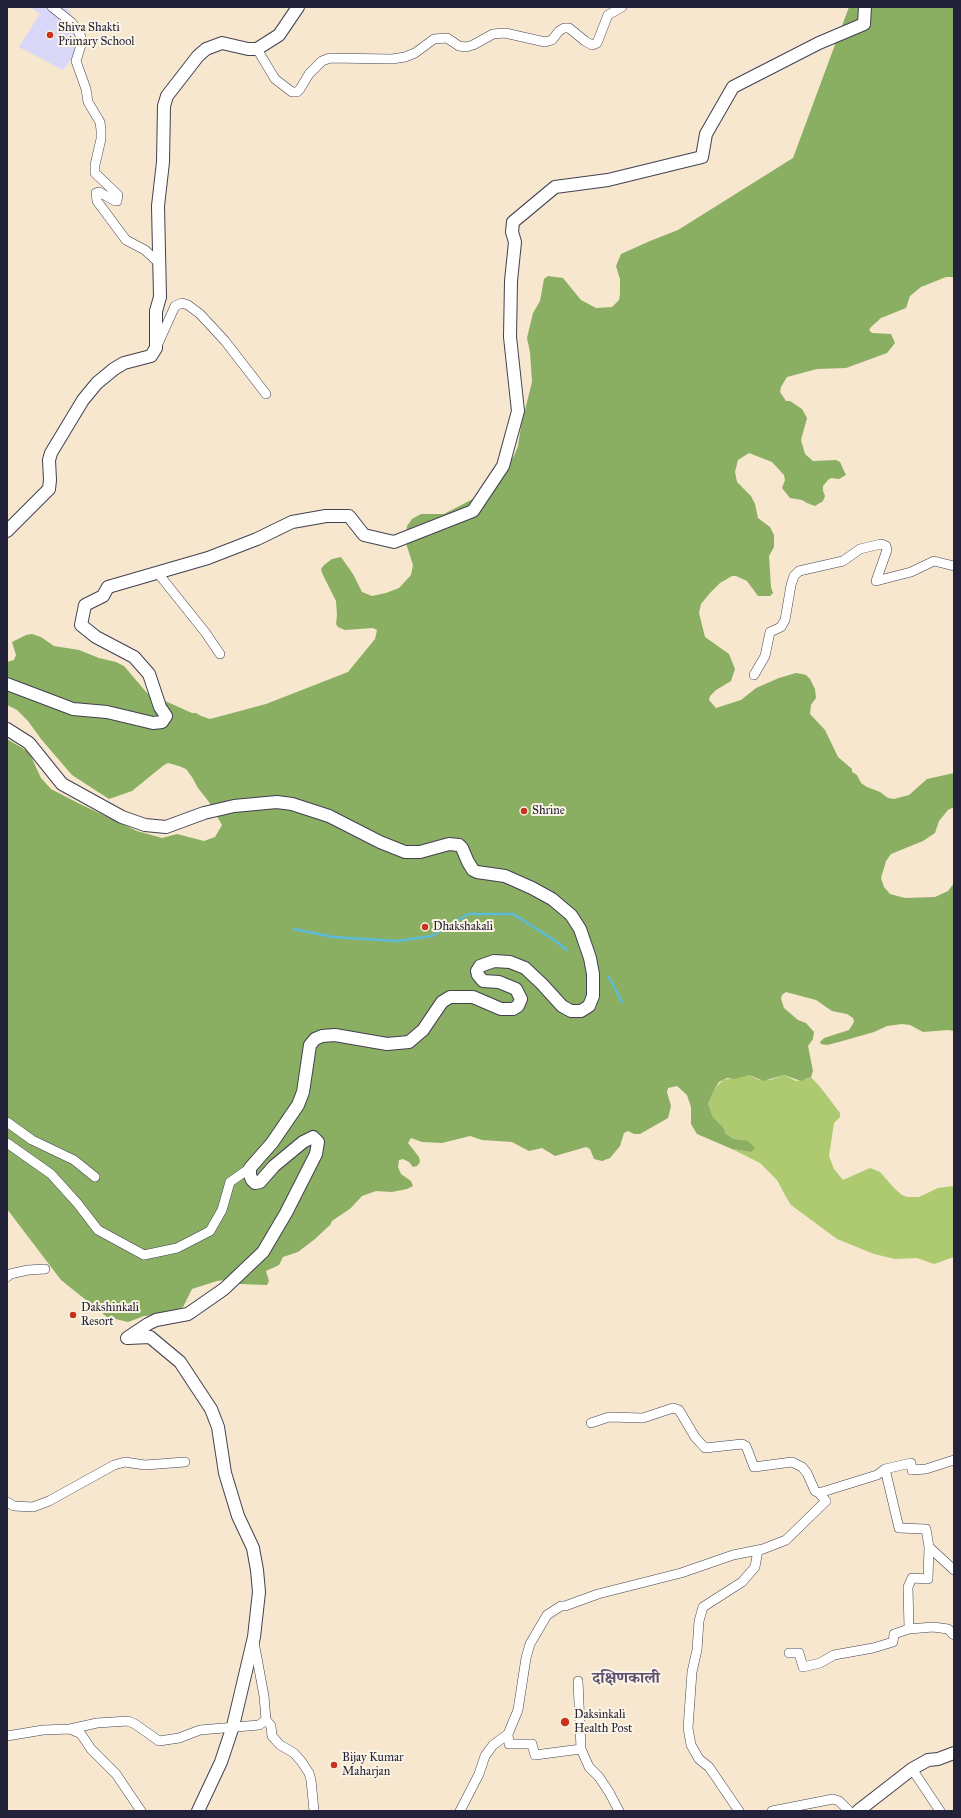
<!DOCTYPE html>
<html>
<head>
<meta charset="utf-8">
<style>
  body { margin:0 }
  #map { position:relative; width:961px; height:1818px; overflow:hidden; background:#f6e7ce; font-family:"IM FELL Great Primer",serif }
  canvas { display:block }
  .frame { position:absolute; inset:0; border:8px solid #22223b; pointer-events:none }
</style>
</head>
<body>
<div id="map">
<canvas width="961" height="1818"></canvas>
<div class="frame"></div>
</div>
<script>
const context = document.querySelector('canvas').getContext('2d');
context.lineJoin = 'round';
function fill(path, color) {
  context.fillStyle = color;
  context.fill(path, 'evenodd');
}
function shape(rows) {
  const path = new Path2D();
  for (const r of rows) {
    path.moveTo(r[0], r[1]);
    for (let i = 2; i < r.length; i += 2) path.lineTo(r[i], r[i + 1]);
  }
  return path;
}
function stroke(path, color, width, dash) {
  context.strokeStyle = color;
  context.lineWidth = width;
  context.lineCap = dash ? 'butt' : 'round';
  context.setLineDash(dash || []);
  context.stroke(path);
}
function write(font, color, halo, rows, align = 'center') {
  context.font = font + ' "IM FELL Great Primer","Noto Serif Devanagari",serif';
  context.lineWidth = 4;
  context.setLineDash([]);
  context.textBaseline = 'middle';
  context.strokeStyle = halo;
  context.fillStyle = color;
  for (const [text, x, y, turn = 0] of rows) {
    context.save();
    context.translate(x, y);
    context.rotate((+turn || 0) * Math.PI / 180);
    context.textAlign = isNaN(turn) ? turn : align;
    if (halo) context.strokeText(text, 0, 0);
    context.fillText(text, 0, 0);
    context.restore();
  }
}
const built = shape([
  [30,7,65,7,71,13,67,25,82,45,63,70,19,47,40,14]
]);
const green = shape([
  [750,1075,759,1080,770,1080,784,1075,796,1081,807,1079,811,1077,821,1088,840,1113,840,1117,834,1123,829,1156,834,1169,843,1180,870,1168,880,1172,894,1188,902,1195,907,1197,919,1197,938,1188,954,1186,954,1257,934,1264,917,1258,895,1259,874,1254,837,1239,791,1205,786,1197,777,1180,760,1163,732,1149,751,1152,746,1140,734,1139,726,1134,723,1127,713,1117,708,1104,715,1088,723,1080]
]);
const forest = shape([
  [849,7,954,7,954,277,946,277,921,287,910,296,906,308,881,318,871,327,869,330,872,333,891,334,895,343,887,353,846,368,817,369,787,377,781,387,780,392,786,401,790,401,802,409,807,418,801,440,805,454,813,461,836,460,840,462,846,475,839,479,831,478,828,480,823,486,823,491,825,496,823,501,815,506,807,503,802,500,790,498,782,488,785,480,784,475,772,462,749,453,738,460,735,472,737,482,751,496,755,504,758,518,770,527,774,535,774,547,769,556,771,587,773,593,770,596,758,596,747,581,736,576,732,576,720,583,710,593,701,604,699,613,705,637,729,654,735,669,731,681,716,690,710,696,709,700,716,708,741,700,756,688,779,678,796,673,802,674,806,675,810,679,815,689,816,698,811,705,810,714,825,730,838,757,852,769,852,772,857,775,861,783,867,787,880,792,888,798,894,799,909,795,927,779,954,773,954,807,948,810,939,821,935,833,923,841,891,854,886,861,881,878,884,887,890,894,905,898,935,897,948,891,954,883,954,1031,948,1030,923,1032,910,1025,902,1024,887,1026,874,1032,839,1042,827,1045,821,1044,820,1042,824,1038,849,1030,854,1022,853,1018,847,1014,832,1011,816,1000,786,992,782,995,781,999,784,1008,798,1020,806,1023,814,1032,813,1039,808,1046,813,1071,811,1077,801,1081,784,1075,763,1081,750,1075,734,1079,727,1078,719,1082,715,1088,708,1104,713,1117,723,1127,726,1134,734,1139,746,1140,750,1143,755,1148,751,1152,732,1149,697,1134,691,1124,691,1107,687,1095,677,1086,668,1088,667,1092,671,1106,668,1118,640,1134,634,1134,628,1131,624,1133,620,1146,610,1158,602,1161,594,1159,590,1149,586,1147,555,1156,542,1148,529,1151,512,1142,482,1140,470,1136,442,1143,422,1142,411,1138,408,1143,419,1157,420,1162,417,1166,413,1167,409,1162,403,1159,399,1160,398,1167,401,1174,411,1181,413,1186,407,1189,392,1192,376,1191,362,1196,351,1208,332,1221,330,1225,315,1239,298,1252,283,1257,279,1265,266,1271,269,1281,267,1285,240,1284,224,1280,217,1281,192,1289,183,1307,168,1314,144,1316,128,1322,107,1317,61,1280,7,1209,7,739,29,752,41,778,51,789,78,803,137,831,162,838,177,834,204,841,215,837,222,825,209,802,198,788,192,777,186,769,179,766,168,763,164,765,132,791,109,799,72,775,41,739,28,721,17,710,7,705,7,662,14,660,16,655,12,642,26,635,32,634,41,637,54,646,79,650,99,658,116,662,124,666,147,693,192,713,196,713,201,716,210,719,266,704,348,672,375,639,377,630,373,628,345,630,338,627,336,624,337,615,336,601,322,573,321,569,324,565,332,559,341,557,353,574,362,592,372,596,386,593,399,588,411,575,413,565,405,540,407,526,412,519,421,514,444,514,490,490,514,456,518,446,521,426,532,382,530,352,527,338,533,313,540,301,544,279,548,276,563,278,581,300,596,308,612,307,619,300,620,294,620,279,616,266,621,254,650,241,678,230,793,158]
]);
const stream = shape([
  [294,929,333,937,397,941,432,936,468,914,513,914,557,942,567,950],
  [609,977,622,1002]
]);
const street = shape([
  [52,7,71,22,77,29,81,37,82,42,76,61,86,89,88,102,100,122,101,130,101,139,95,165,95,173,118,195,117,201,115,201,99,192,96,193,97,201,126,240,145,250,160,264],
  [257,49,275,79,292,92,297,92,300,89,309,74,322,61,330,58,392,59,405,57,415,53,434,39,447,38,459,46,466,47,473,45,493,34,505,33,545,42,552,40,559,31,564,28,569,28,585,41,592,45,597,43,608,15,622,7],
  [157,346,175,306,182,303,188,305,200,314,225,341,266,394],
  [157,572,205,632,220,654],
  [754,675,765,656,770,632,781,627,785,620,791,585,794,576,799,571,843,561,860,549,881,544,886,546,887,550,876,581,911,572,934,561,954,566],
  [7,1122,32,1140,74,1160,95,1177],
  [7,1143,51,1174,78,1204,98,1230,144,1255,177,1248,210,1231,222,1210,230,1182,250,1168],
  [7,1277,10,1274,28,1270,45,1269],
  [591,1423,609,1417,643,1418,673,1408,679,1410,695,1437,705,1448,742,1444,746,1446,754,1467,792,1462,802,1467,807,1473,815,1491,819,1493],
  [885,1469,899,1528,926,1529,929,1547,954,1570],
  [7,1502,14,1506,33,1507,49,1501,114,1465,125,1462,145,1465,185,1462],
  [929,1547,928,1579,912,1578,908,1587,909,1629,933,1627,948,1629,954,1635],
  [254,1642,264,1696,266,1720,271,1726,272,1736,280,1745,294,1753,301,1761,309,1773,311,1780,314,1811],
  [789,1653,799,1653,803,1667,820,1663,834,1655,873,1648,893,1642,894,1634,909,1629],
  [578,1681,581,1749],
  [70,1729,97,1723,128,1721,135,1724,159,1741,179,1738,200,1730,259,1725,266,1720],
  [508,1734,509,1744,532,1744,535,1755,581,1749,589,1767,599,1777,609,1792,619,1811],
  [7,1736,43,1730,70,1729,81,1734,91,1749,116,1774,141,1811],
  [912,1769,940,1811],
  [460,1811,479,1774,485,1756,493,1745,508,1734,518,1710,526,1658,530,1644,547,1615,561,1606,565,1606,598,1594,681,1573,733,1555,763,1549,786,1540,826,1501,819,1493,877,1475,885,1469,911,1463,912,1470,926,1469,954,1460],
  [739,1811,709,1767,699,1759,691,1745,688,1728,692,1672,697,1650,699,1621,703,1607,742,1582,755,1567,758,1550],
  [772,1811,833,1799,839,1801,849,1811]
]);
const secondary = shape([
  [7,531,49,489,50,480,49,460,51,453,83,400,97,383,114,369,124,363,151,356,156,348,156,311,160,297,158,206,163,162,164,106,167,96,198,56,206,49,222,43,248,49,257,49,279,35,298,7],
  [7,684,73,709,107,712,153,723,162,722,166,716,160,707,149,674,134,657,96,637,81,625,85,605,103,596,108,587,208,558,257,539,292,522,326,516,349,516,364,535,394,542,473,511,503,466,518,411,510,337,511,281,515,242,512,232,513,222,555,187,608,180,702,157,706,134,733,87,819,43,864,24,865,7],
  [7,729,29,743,62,784,122,817,145,825,166,827,204,813,234,806,277,802,292,804,329,816,380,842,405,852,420,852,449,844,459,845,462,848,468,862,473,870,477,872,505,876,532,888,552,899,571,915,580,929,590,958,593,974,593,996,589,1006,581,1011,571,1011,562,1006,542,984,525,968,510,962,494,961,480,966,477,971,478,975,483,981,499,982,516,989,521,999,518,1006,513,1009,501,1009,473,997,450,997,442,1002,423,1030,409,1042,387,1044,335,1035,322,1036,315,1039,310,1045,303,1092,298,1105,272,1143,250,1168,250,1175,252,1180,255,1183,260,1182,274,1166,303,1142,313,1137,318,1142,316,1154,286,1213,263,1252,224,1289,188,1314,156,1320,148,1324,127,1338],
  [128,1338,150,1337,180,1362,211,1409,218,1427,225,1473,238,1516,253,1548,257,1570,259,1592,254,1637,233,1726,221,1762,198,1811],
  [858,1811,912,1769,928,1760,938,1759,954,1753]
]);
const markers = [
  [50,35,4,"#c8321e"],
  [524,811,4,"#c8321e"],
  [425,927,4,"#c8321e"],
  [73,1315,4,"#c8321e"],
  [565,1722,5,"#c8321e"],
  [334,1765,4,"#c8321e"]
];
const poiNames = [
  ["Shiva Shakti",58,28],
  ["Primary School",58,42],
  ["Shrine",532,811],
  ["Dhakshakali",433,927],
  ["Dakshinkali",81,1308],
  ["Resort",81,1322],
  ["Daksinkali",574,1715],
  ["Health Post",574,1729],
  ["Bijay Kumar",342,1758],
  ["Maharjan",342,1772]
];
const districtNames = [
  ["दक्षि‍णकाली",626,1679]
];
fill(built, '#d9d7f8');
fill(green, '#adca70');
fill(forest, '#8aae62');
stroke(stream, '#5cbbda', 2.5);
stroke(street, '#424051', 10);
stroke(secondary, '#424051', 14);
stroke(street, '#fff', 9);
stroke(secondary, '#fff', 12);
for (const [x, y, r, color] of markers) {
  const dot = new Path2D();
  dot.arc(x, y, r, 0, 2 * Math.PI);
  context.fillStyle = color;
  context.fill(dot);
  stroke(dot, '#fcf5e5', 1.5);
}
write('12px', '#22223b', '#fcf5e5', poiNames, 'left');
write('bold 16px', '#5c4e73', '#fcf5e5', districtNames);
</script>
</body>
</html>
